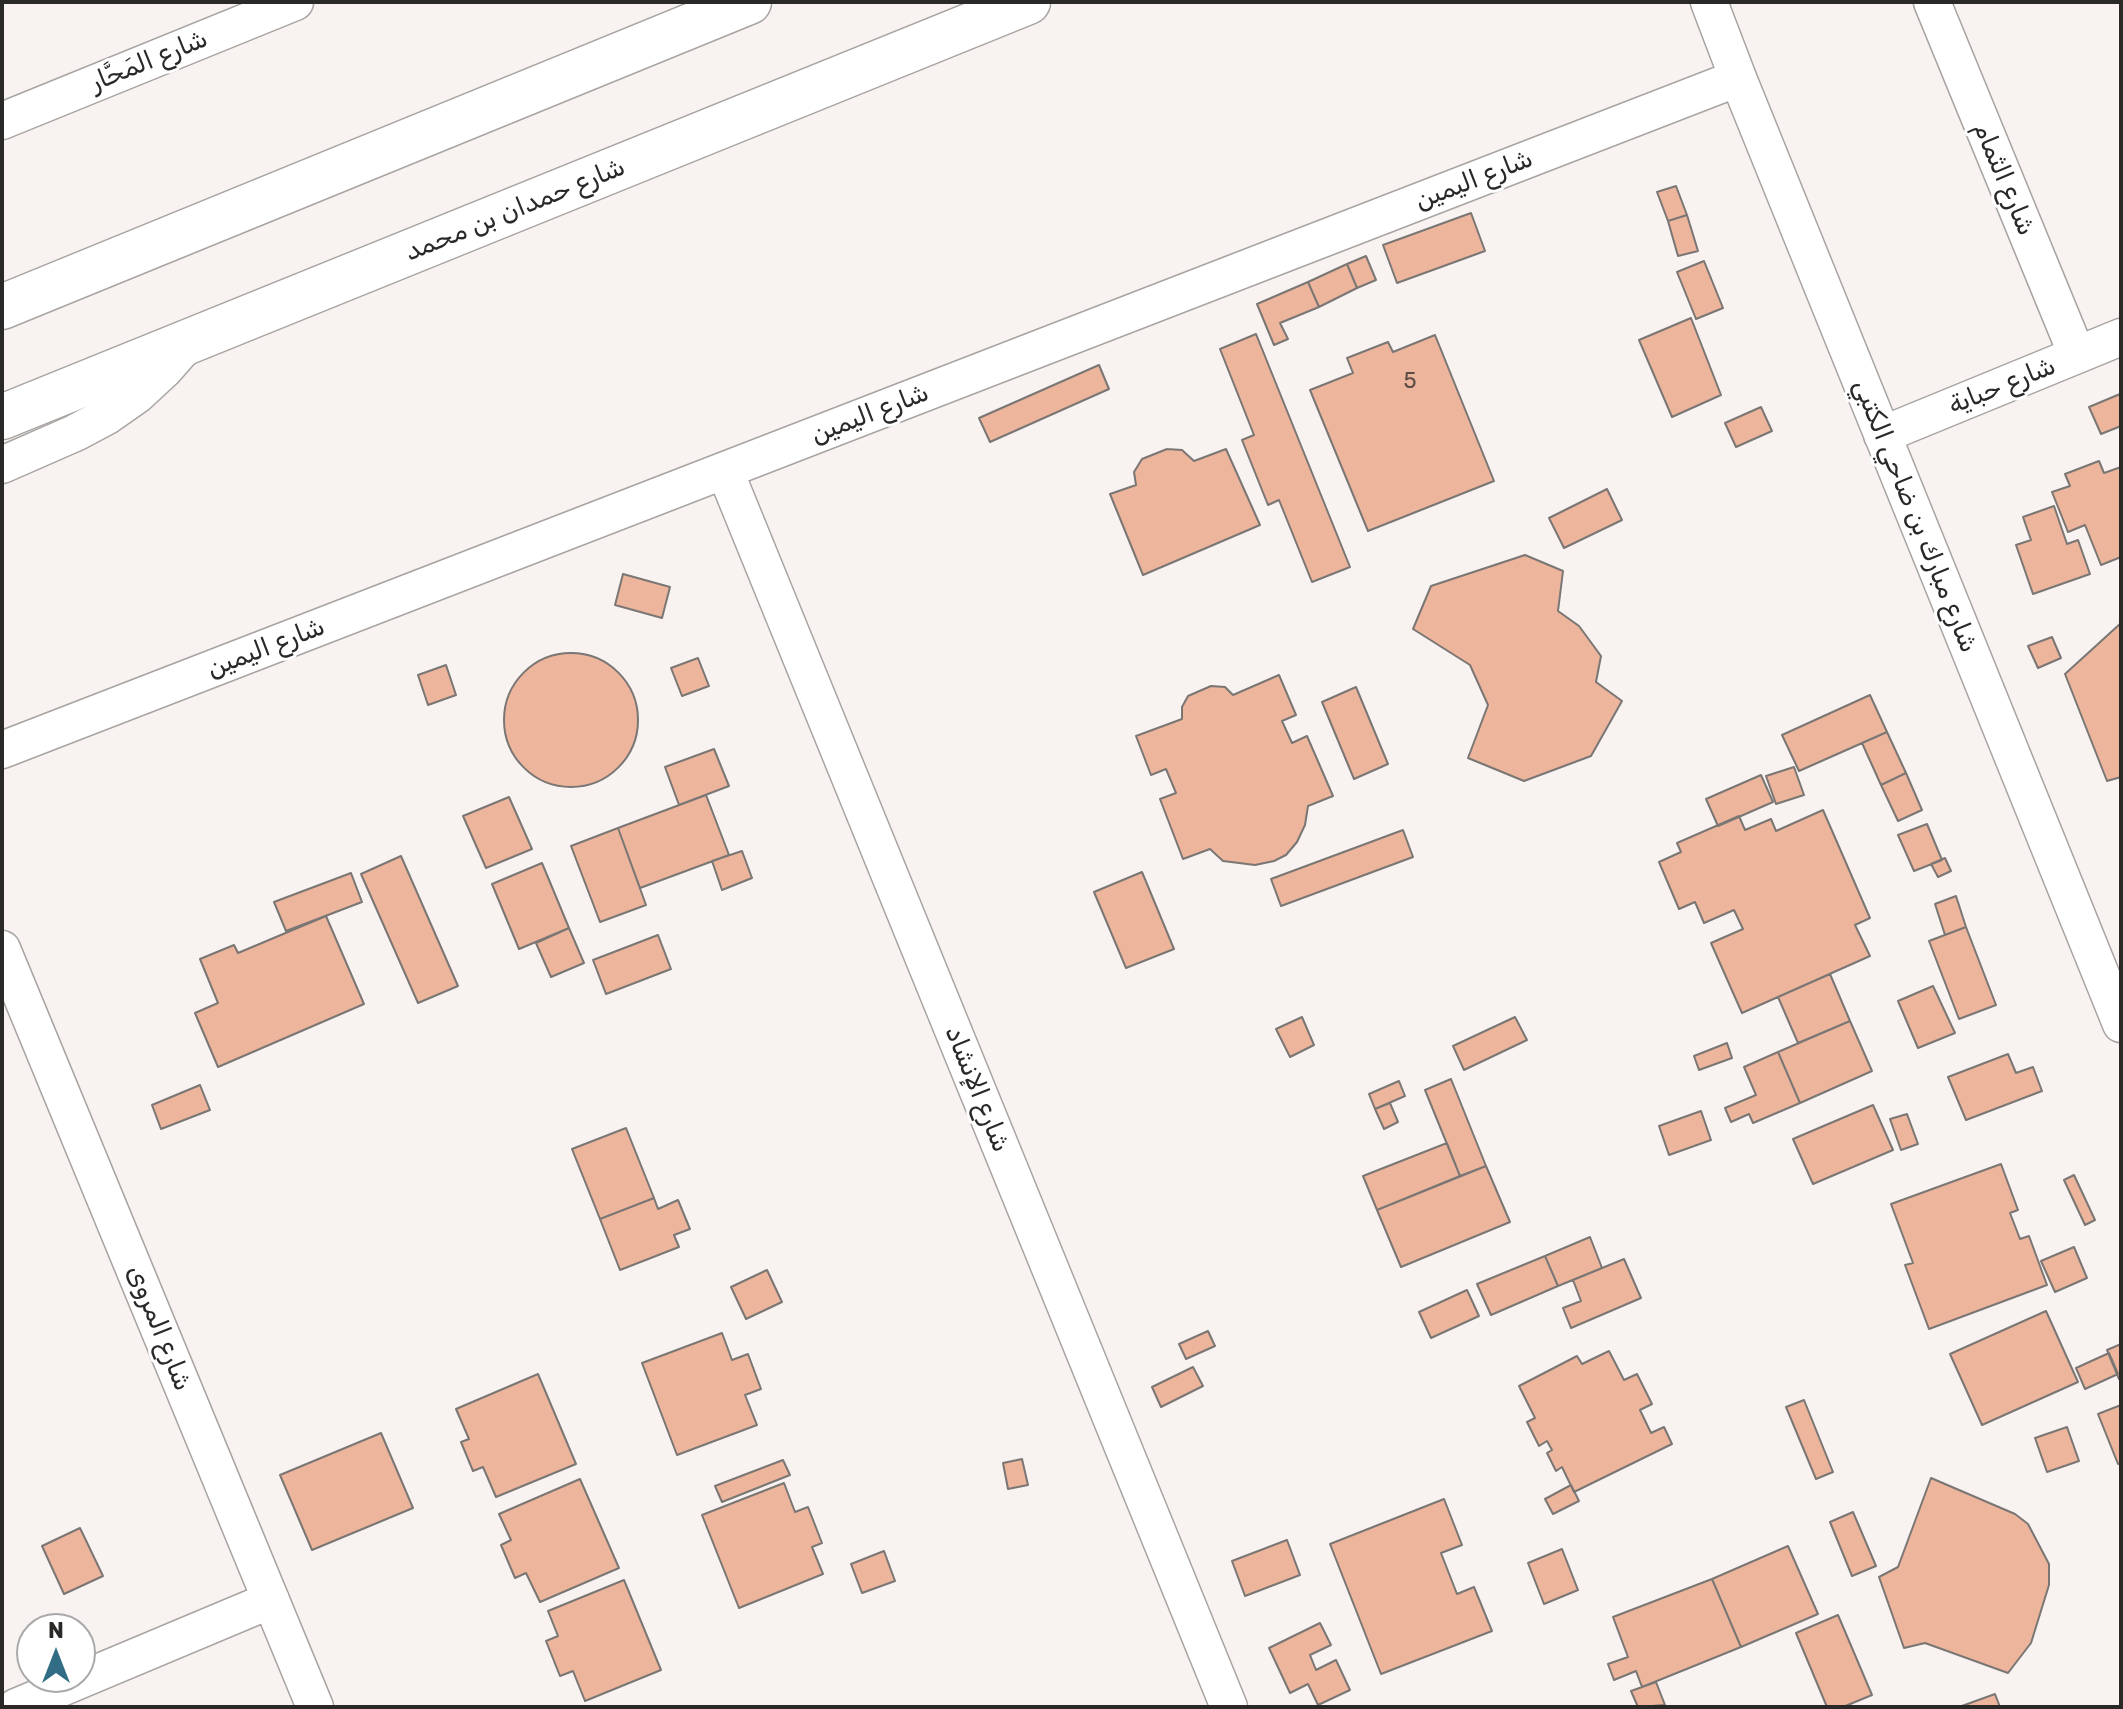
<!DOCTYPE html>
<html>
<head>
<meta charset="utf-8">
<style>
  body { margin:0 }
  #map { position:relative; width:2123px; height:1709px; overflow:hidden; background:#f8f3f1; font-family:Rubik,sans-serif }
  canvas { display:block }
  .frame { position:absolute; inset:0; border:4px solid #2b2928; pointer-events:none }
  .north { position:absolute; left:16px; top:1613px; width:80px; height:80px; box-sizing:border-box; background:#fff; border:2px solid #aaa9a9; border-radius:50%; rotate:0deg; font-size:22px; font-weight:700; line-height:32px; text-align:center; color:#2b2928 }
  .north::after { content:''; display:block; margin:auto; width:28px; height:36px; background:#326c85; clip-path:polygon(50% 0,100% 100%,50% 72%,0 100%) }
</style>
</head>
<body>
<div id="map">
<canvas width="2123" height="1709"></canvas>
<div class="frame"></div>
<div class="north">N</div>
</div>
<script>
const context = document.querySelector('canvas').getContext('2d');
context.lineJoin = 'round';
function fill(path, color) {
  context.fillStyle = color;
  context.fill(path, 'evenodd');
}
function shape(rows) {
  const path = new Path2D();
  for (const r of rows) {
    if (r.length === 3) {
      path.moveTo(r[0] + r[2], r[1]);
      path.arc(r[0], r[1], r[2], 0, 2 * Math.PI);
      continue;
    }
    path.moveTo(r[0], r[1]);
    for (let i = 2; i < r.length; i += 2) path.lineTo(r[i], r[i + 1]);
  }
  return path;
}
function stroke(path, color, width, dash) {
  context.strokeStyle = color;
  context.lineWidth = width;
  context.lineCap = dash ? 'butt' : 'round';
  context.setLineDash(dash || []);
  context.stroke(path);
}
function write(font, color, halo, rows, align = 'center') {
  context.font = font + ' Rubik,Vazirmatn,sans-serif';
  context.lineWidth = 6;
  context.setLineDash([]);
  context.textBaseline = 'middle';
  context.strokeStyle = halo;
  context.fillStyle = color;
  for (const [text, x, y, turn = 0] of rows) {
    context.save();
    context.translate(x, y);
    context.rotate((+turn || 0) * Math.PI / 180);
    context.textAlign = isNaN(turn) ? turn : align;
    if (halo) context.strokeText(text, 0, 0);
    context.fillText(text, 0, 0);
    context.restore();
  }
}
const building = shape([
  [1676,186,1687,215,1668,221,1657,192,1676,186],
  [1471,213,1485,251,1397,283,1383,245,1471,213],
  [1687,215,1698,251,1678,256,1668,221,1687,215],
  [1366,256,1376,280,1357,288,1347,264,1366,256],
  [1704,261,1723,308,1696,319,1677,272,1704,261],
  [1347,264,1357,288,1319,307,1308,282,1347,264],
  [1308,282,1319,307,1280,323,1288,339,1274,345,1257,304,1308,282],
  [1691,318,1721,395,1672,417,1639,340,1691,318],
  [1256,334,1350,567,1312,582,1279,500,1268,505,1242,440,1254,435,1220,349,1256,334],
  [1435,335,1494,481,1368,531,1310,390,1353,373,1347,358,1388,342,1393,352,1435,335],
  [1099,365,1109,389,990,442,979,418,1099,365],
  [2120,394,2121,426,2101,434,2089,407,2120,394],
  [1761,407,1772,431,1736,447,1725,423,1761,407],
  [1167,449,1182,450,1194,461,1226,449,1260,525,1143,575,1110,494,1136,485,1134,472,1142,459,1167,449],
  [2099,461,2104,473,2121,467,2121,557,2101,565,2085,525,2068,532,2052,492,2070,486,2065,474,2099,461],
  [1607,489,1622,520,1564,548,1549,518,1607,489],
  [2054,506,2067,544,2078,540,2090,574,2033,594,2016,545,2031,540,2023,517,2054,506],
  [1525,555,1563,571,1558,611,1579,626,1601,656,1596,682,1622,701,1591,756,1524,781,1468,758,1488,705,1470,665,1413,629,1431,586,1525,555],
  [623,574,670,587,662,618,615,605,623,574],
  [2121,623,2121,777,2107,781,2065,674,2121,623],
  [2052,637,2061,658,2038,668,2028,646,2052,637],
  [571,720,67],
  [698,658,709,686,682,696,671,668,698,658],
  [446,665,456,695,428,705,418,675,446,665],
  [1279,675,1296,715,1282,721,1292,743,1307,736,1333,796,1308,806,1305,825,1297,842,1286,855,1274,861,1255,865,1223,861,1210,849,1183,859,1160,799,1176,793,1166,769,1151,775,1136,736,1182,719,1182,707,1188,696,1211,686,1225,687,1233,695,1279,675],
  [1356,687,1388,764,1354,779,1322,702,1356,687],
  [1870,695,1887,732,1799,771,1782,735,1870,695],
  [1887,732,1906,773,1881,785,1862,743,1887,732],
  [714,749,729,786,679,805,665,767,714,749],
  [1794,767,1804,795,1776,804,1766,776,1794,767],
  [1906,773,1922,810,1898,821,1881,785,1906,773],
  [1761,775,1773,802,1718,826,1706,799,1761,775],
  [706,795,729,855,640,888,618,828,706,795],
  [509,797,532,849,486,868,463,816,509,797],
  [1823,810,1870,918,1855,925,1870,956,1742,1013,1711,943,1743,929,1734,910,1704,923,1695,902,1679,909,1659,862,1681,852,1677,843,1739,816,1745,830,1771,819,1776,831,1823,810],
  [1927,824,1942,860,1914,871,1898,835,1927,824],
  [618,828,646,905,600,922,571,846,618,828],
  [1403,830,1413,857,1281,906,1271,879,1403,830],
  [742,851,752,878,722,890,712,861,742,851],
  [401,856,458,986,418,1003,361,874,401,856],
  [1945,858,1951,871,1938,877,1931,864,1945,858],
  [542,863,569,928,519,949,492,884,542,863],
  [1142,872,1174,949,1126,968,1094,892,1142,872],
  [351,873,362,902,286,931,274,902,351,873],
  [1956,896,1966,927,1945,935,1935,904,1956,896],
  [326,916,364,1004,218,1067,195,1013,218,1003,200,959,234,945,238,953,326,916],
  [1966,927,1996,1005,1959,1019,1929,941,1966,927],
  [569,928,584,963,551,977,536,943,569,928],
  [658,935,671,969,606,994,593,960,658,935],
  [1830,974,1850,1021,1798,1043,1778,997,1830,974],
  [1933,986,1955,1033,1918,1048,1898,1001,1933,986],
  [1302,1017,1314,1045,1290,1057,1276,1029,1302,1017],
  [1515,1017,1527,1040,1464,1070,1453,1046,1515,1017],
  [1850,1021,1872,1071,1800,1103,1778,1052,1850,1021],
  [1727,1043,1732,1058,1699,1070,1694,1056,1727,1043],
  [1778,1052,1800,1103,1753,1123,1749,1114,1731,1122,1725,1108,1756,1095,1744,1067,1778,1052],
  [2008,1054,2016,1073,2033,1067,2042,1091,1966,1120,1948,1077,2008,1054],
  [1451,1079,1486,1166,1460,1176,1425,1090,1451,1079],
  [1399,1081,1405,1096,1375,1109,1369,1094,1399,1081],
  [200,1085,210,1110,161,1129,152,1105,200,1085],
  [1390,1103,1398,1122,1384,1129,1375,1109,1390,1103],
  [1873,1105,1893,1150,1813,1184,1793,1139,1873,1105],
  [1701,1111,1711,1140,1669,1155,1659,1126,1701,1111],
  [1907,1114,1918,1144,1901,1150,1890,1119,1907,1114],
  [626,1128,654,1198,600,1219,572,1149,626,1128],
  [1447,1143,1460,1176,1377,1210,1363,1176,1447,1143],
  [2001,1164,2018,1210,2010,1213,2020,1239,2029,1236,2047,1285,1929,1329,1905,1265,1913,1263,1891,1204,2001,1164],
  [1486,1166,1510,1222,1401,1267,1377,1210,1486,1166],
  [2074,1175,2095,1220,2085,1225,2064,1180,2074,1175],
  [654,1198,658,1209,678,1200,690,1229,674,1235,679,1247,620,1270,600,1219,654,1198],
  [1590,1237,1602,1268,1558,1286,1545,1256,1590,1237],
  [2074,1247,2087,1278,2055,1292,2041,1261,2074,1247],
  [1545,1256,1558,1286,1491,1315,1477,1284,1545,1256],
  [1624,1259,1641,1298,1571,1328,1563,1308,1581,1301,1573,1280,1624,1259],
  [767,1270,782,1302,746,1319,731,1287,767,1270],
  [1467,1290,1479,1316,1431,1338,1419,1312,1467,1290],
  [2046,1311,2078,1382,1982,1425,1950,1354,2046,1311],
  [1208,1331,1215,1346,1186,1359,1179,1344,1208,1331],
  [722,1333,732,1360,748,1354,761,1389,745,1395,757,1425,677,1455,642,1363,722,1333],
  [2121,1344,2121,1378,2119,1379,2107,1350,2121,1344],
  [1609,1351,1624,1380,1637,1374,1652,1404,1640,1410,1651,1433,1664,1427,1672,1444,1574,1492,1562,1467,1556,1471,1547,1453,1552,1450,1547,1441,1539,1446,1527,1422,1535,1418,1519,1386,1577,1356,1582,1364,1609,1351],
  [2109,1353,2118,1374,2085,1389,2076,1368,2109,1353],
  [1193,1367,1203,1386,1161,1407,1152,1387,1193,1367],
  [538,1374,576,1464,496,1497,483,1467,473,1471,461,1442,469,1439,456,1409,538,1374],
  [1804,1400,1833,1472,1816,1479,1786,1407,1804,1400],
  [2121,1405,2121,1463,2118,1464,2098,1414,2121,1405],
  [2067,1427,2079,1461,2047,1472,2035,1438,2067,1427],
  [381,1433,413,1508,312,1550,280,1475,381,1433],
  [1022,1459,1028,1485,1008,1489,1003,1463,1022,1459],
  [783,1460,790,1475,722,1502,715,1486,783,1460],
  [1931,1478,2015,1514,2028,1524,2049,1564,2049,1585,2031,1643,2008,1673,1925,1643,1904,1648,1879,1577,1898,1567,1931,1478],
  [580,1479,619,1568,540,1602,526,1573,515,1578,501,1545,511,1540,499,1514,580,1479],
  [784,1483,795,1512,808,1507,822,1543,812,1547,823,1574,739,1608,702,1515,784,1483],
  [1571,1485,1579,1501,1553,1514,1545,1499,1571,1485],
  [1444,1499,1462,1545,1441,1553,1457,1594,1474,1587,1492,1631,1381,1674,1330,1544,1444,1499],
  [1853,1512,1876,1566,1852,1576,1830,1522,1853,1512],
  [80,1528,103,1576,64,1594,42,1546,80,1528],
  [1287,1540,1300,1575,1245,1596,1232,1561,1287,1540],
  [1788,1546,1818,1614,1741,1647,1712,1579,1788,1546],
  [1562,1549,1578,1590,1544,1604,1528,1563,1562,1549],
  [884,1551,895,1581,862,1593,851,1564,884,1551],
  [1712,1579,1741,1647,1642,1687,1636,1671,1614,1680,1608,1664,1628,1657,1613,1617,1712,1579],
  [624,1580,661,1670,585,1701,573,1671,560,1676,546,1641,558,1636,548,1611,624,1580],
  [1838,1615,1872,1695,1843,1707,1827,1707,1796,1633,1838,1615],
  [1320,1623,1331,1645,1310,1655,1316,1670,1336,1660,1350,1690,1318,1705,1308,1684,1290,1693,1269,1648,1320,1623],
  [1656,1682,1665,1705,1638,1707,1631,1691,1656,1682],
  [1995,1694,2000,1707,1959,1707,1995,1694]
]);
const street = shape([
  [1709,2,1738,78,2121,1024],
  [1932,2,2077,355],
  [2,121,295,2],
  [1882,435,2121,337],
  [2,465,75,433,107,416,137,395,164,370,186,345],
  [725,471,1229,1707],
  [2,750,1738,78],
  [2,949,315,1707],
  [16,1707,271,1600]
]);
const primary = shape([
  [2,307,749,2],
  [2,417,1028,2]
]);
const numberNames = [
  ["5",1410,382]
];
const streetNames = [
  ["شارع المَحَّار",149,61,-22],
  ["شارع الثمام",2004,179,67],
  ["شارع اليمين",1474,180,-21],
  ["شارع حمدان بن محمد",515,210,-22],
  ["شارع حباية",2002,386,-22],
  ["شارع اليمين",870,414,-21],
  ["شارع مبارك بن ضاحي الكتبي",1915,516,68],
  ["شارع اليمين",266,648,-21],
  ["شارع الإنشاد",977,1089,68],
  ["شارع المروى",159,1328,68]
];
fill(building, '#ecb59c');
stroke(building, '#7a7674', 2);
stroke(street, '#a8a4a2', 39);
stroke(primary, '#a8a4a2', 47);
stroke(street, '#fff', 36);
stroke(primary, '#fff', 44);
write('22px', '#5b4c45', null, numberNames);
write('26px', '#2b2928', '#fff', streetNames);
</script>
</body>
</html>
